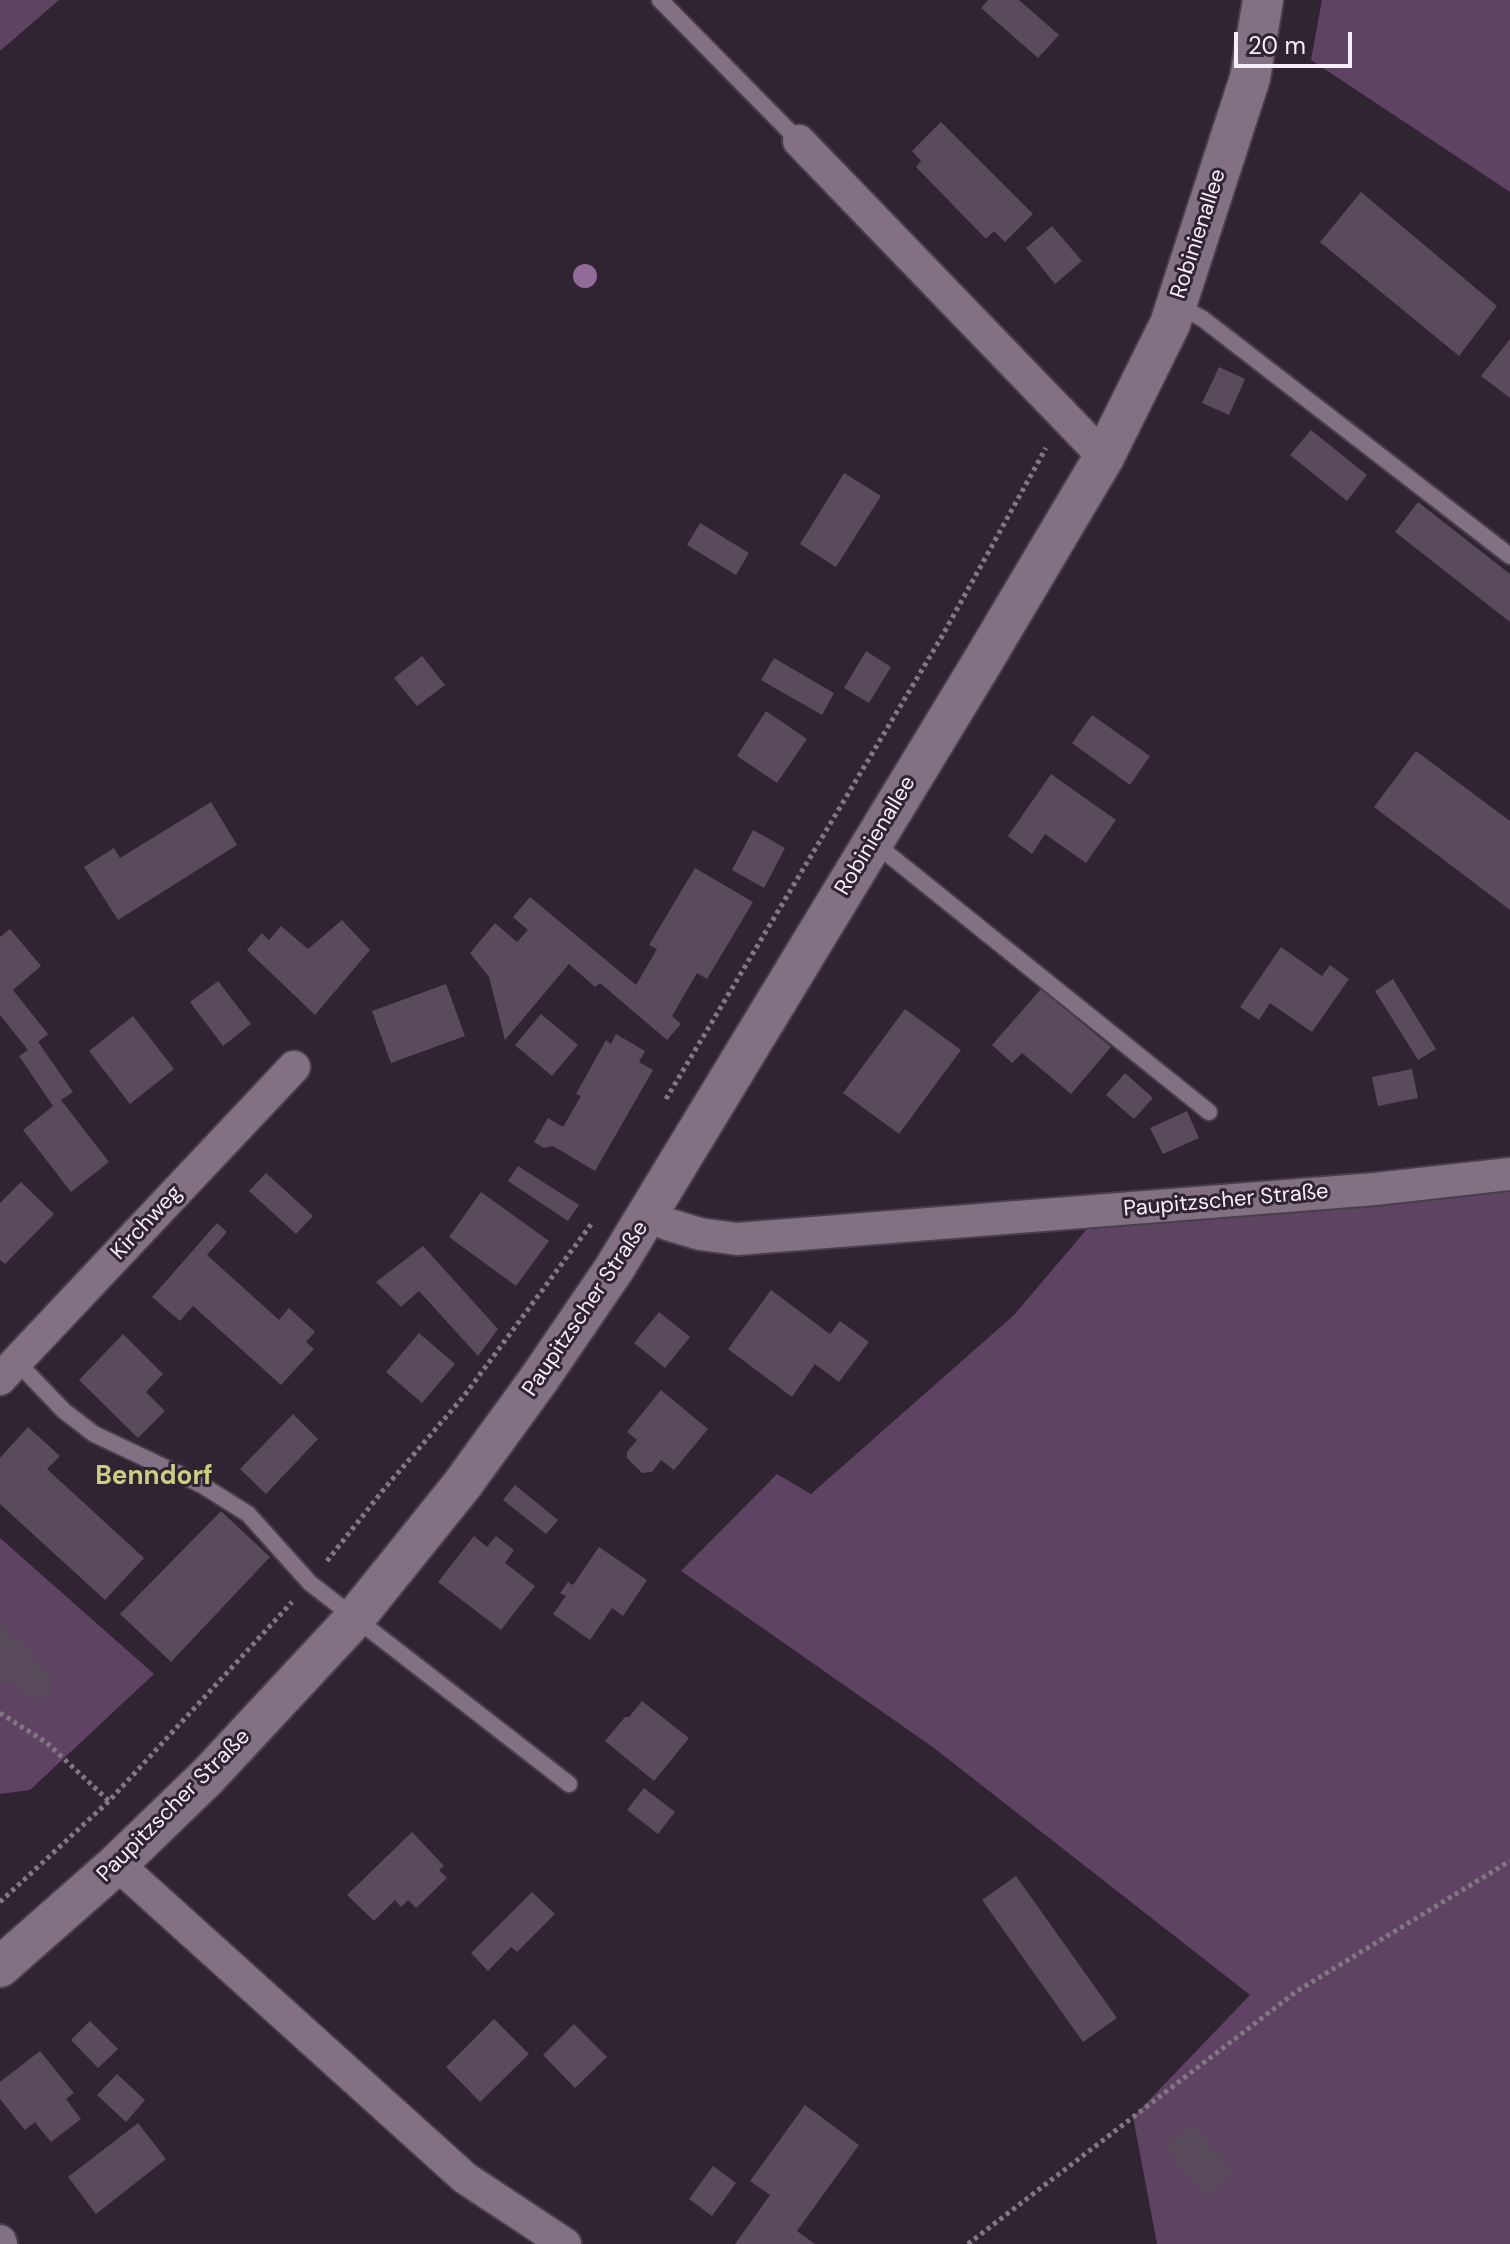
<!DOCTYPE html>
<html>
<head>
<meta charset="utf-8">
<style>
  body { margin:0 }
  #map { position:relative; width:1510px; height:2244px; overflow:hidden; background:#302332; font-family:"DM Sans",sans-serif }
  canvas { display:block }
  .scale { position:absolute; left:1234px; top:32px; width:118px; height:36px; box-sizing:border-box; border:4px solid #f6eef8; border-top:0; padding-left:10px; font-size:24px; line-height:28px; white-space:nowrap; color:#f6eef8; -webkit-text-stroke:6px #302332; paint-order:stroke }
</style>
</head>
<body>
<div id="map">
<canvas width="1510" height="2244"></canvas>
<div class="scale">20 m</div>
</div>
<script>
const context = document.querySelector('canvas').getContext('2d');
context.lineJoin = 'round';
function fill(path, color) {
  context.fillStyle = color;
  context.fill(path, 'evenodd');
}
function shape(rows) {
  const path = new Path2D();
  for (const r of rows) {
    path.moveTo(r[0], r[1]);
    for (let i = 2; i < r.length; i += 2) path.lineTo(r[i], r[i + 1]);
  }
  return path;
}
function stroke(path, color, width, dash) {
  context.strokeStyle = color;
  context.lineWidth = width;
  context.lineCap = dash ? 'butt' : 'round';
  context.setLineDash(dash || []);
  context.stroke(path);
}
function write(font, color, halo, rows, align = 'center') {
  context.font = font + ' "DM Sans",sans-serif';
  context.lineWidth = 6;
  context.setLineDash([]);
  context.textBaseline = 'middle';
  context.strokeStyle = halo;
  context.fillStyle = color;
  for (const [text, x, y, turn = 0] of rows) {
    context.save();
    context.translate(x, y);
    context.rotate((+turn || 0) * Math.PI / 180);
    context.textAlign = isNaN(turn) ? turn : align;
    if (halo) context.strokeText(text, 0, 0);
    context.fillText(text, 0, 0);
    context.restore();
  }
}
const green = shape([
  [0,0,59,0,0,51],
  [1322,0,1510,0,1510,192,1311,60],
  [1510,1191,1510,2244,1157,2244,1133,2117,1250,1995,934,1748,681,1571,777,1474,811,1494,1014,1315,1087,1229],
  [0,1538,154,1674,30,1790,0,1794]
]);
const building = shape([
  [988,0,1019,0,1059,35,1038,58,981,8],
  [941,122,1033,214,1005,242,994,231,986,239,916,167,921,161,912,151],
  [1361,192,1497,306,1459,356,1320,242],
  [1052,226,1082,261,1055,284,1026,248],
  [1510,339,1510,398,1481,376],
  [1219,367,1245,379,1229,415,1202,403],
  [1311,430,1367,475,1347,501,1290,455],
  [844,473,881,496,836,567,800,544],
  [1418,502,1510,574,1510,622,1395,532],
  [700,523,749,553,736,575,687,545],
  [866,651,891,667,869,703,844,688],
  [422,656,445,685,417,706,394,678],
  [774,658,834,693,822,715,761,680],
  [766,711,807,739,777,783,737,756],
  [1092,715,1150,756,1130,785,1072,743],
  [1416,751,1510,821,1510,910,1374,807],
  [1051,774,1116,820,1086,863,1045,834,1032,854,1008,836],
  [211,802,237,845,118,920,84,867,114,848,120,858],
  [753,830,785,848,764,888,732,870],
  [695,868,753,902,707,979,697,973,672,1016,681,1024,667,1040,600,983,595,987,569,964,505,1040,489,977,470,953,495,923,517,942,528,930,513,917,530,897,636,985,657,949,649,945],
  [342,920,370,950,315,1015,247,950,262,933,269,940,281,926,308,949],
  [10,929,41,966,13,990,48,1034,38,1042,73,1092,61,1100,109,1162,71,1192,23,1130,53,1106,19,1056,28,1050,0,1015,0,937],
  [1281,947,1322,976,1330,965,1349,979,1312,1032,1270,1003,1259,1020,1240,1007],
  [1393,979,1436,1049,1418,1060,1375,991],
  [218,981,251,1024,223,1046,190,1002],
  [446,984,465,1036,391,1063,372,1011],
  [1041,989,1111,1047,1071,1094,1022,1053,1012,1063,992,1045],
  [905,1009,961,1050,899,1134,843,1093],
  [541,1014,578,1045,552,1076,515,1045],
  [133,1016,174,1069,130,1104,89,1051],
  [616,1034,645,1051,639,1062,653,1070,595,1171,553,1146,544,1148,534,1142,548,1118,563,1127,581,1096,576,1094,606,1040,611,1044],
  [1412,1069,1418,1098,1378,1106,1372,1077],
  [1125,1073,1153,1098,1134,1119,1106,1095],
  [1187,1111,1199,1138,1163,1154,1150,1128],
  [518,1166,579,1205,568,1221,508,1181],
  [266,1173,313,1216,296,1234,249,1191],
  [21,1182,54,1214,5,1264,0,1260,0,1203],
  [481,1192,549,1241,516,1286,449,1237],
  [217,1223,227,1232,207,1255,279,1320,289,1308,315,1332,306,1342,314,1349,281,1385,193,1306,180,1321,152,1297],
  [423,1246,498,1329,478,1356,419,1291,401,1307,376,1282],
  [771,1290,830,1334,840,1321,869,1342,839,1382,815,1364,792,1397,728,1349],
  [659,1312,690,1337,665,1368,634,1343],
  [419,1333,455,1364,422,1403,386,1372],
  [123,1334,163,1374,146,1392,165,1411,138,1438,79,1380],
  [661,1390,708,1429,674,1470,661,1460,652,1472,642,1473,627,1458,627,1452,637,1440,627,1432],
  [293,1414,318,1439,266,1494,240,1469],
  [28,1427,60,1456,47,1469,144,1558,105,1600,0,1504,0,1458],
  [515,1485,558,1520,546,1534,503,1500],
  [221,1511,270,1557,171,1662,120,1614],
  [474,1536,487,1547,496,1536,514,1550,505,1563,535,1586,501,1630,438,1582],
  [599,1547,647,1580,623,1616,612,1608,590,1640,553,1614,566,1596,560,1593,568,1582,573,1585],
  [0,1625,32,1651,29,1656,53,1674,50,1677,51,1693,36,1697,33,1700,9,1681,5,1685,0,1681],
  [642,1701,689,1738,654,1781,605,1741,625,1717,629,1717],
  [644,1788,675,1812,658,1834,627,1810],
  [412,1832,444,1866,439,1870,447,1878,416,1908,408,1900,401,1907,395,1900,374,1921,347,1895],
  [1016,1876,1117,2018,1083,2042,982,1900],
  [532,1892,555,1914,517,1952,511,1947,488,1971,471,1953],
  [494,2019,529,2054,480,2102,446,2067],
  [90,2021,118,2049,98,2068,71,2040],
  [574,2024,607,2057,575,2088,543,2055],
  [40,2051,74,2093,66,2099,81,2119,51,2142,35,2122,25,2130,0,2099,0,2082],
  [117,2074,145,2100,126,2122,97,2095],
  [805,2105,859,2145,797,2231,815,2244,735,2244,770,2195,750,2181],
  [138,2123,166,2159,96,2214,68,2177],
  [1192,2124,1234,2173,1206,2197,1164,2147],
  [713,2166,736,2183,712,2216,689,2199]
]);
const path = shape([
  [666,1099,941,638,1046,448],
  [327,1561,384,1489,464,1396,592,1223],
  [0,1713,47,1743,109,1801],
  [0,1902,109,1801,292,1602],
  [968,2244,1297,1991,1510,1861]
]);
const service = shape([
  [660,0,799,141],
  [1176,304,1203,319,1510,556],
  [873,842,1209,1112],
  [16,1361,64,1411,94,1434,202,1485,248,1514,310,1583,569,1784]
]);
const minor = shape([
  [799,141,1104,457],
  [647,1214,667,1224,700,1234,737,1239,1375,1189,1510,1174],
  [0,1379,294,1067],
  [117,1864,465,2178,565,2244],
  [0,2241,1,2244]
]);
const tertiary = shape([
  [0,1967,117,1864,208,1776,355,1618,462,1485,539,1379,614,1269,983,661,1104,457,1170,324,1250,78,1263,0]
]);
const trees = [
  [585,276]
];
const streetNames = [
  ["Robinienallee",1199,234,-72],
  ["Robinienallee",876,836,-59],
  ["Paupitzscher Straße",1226,1201,-5],
  ["Kirchweg",147,1223,-47],
  ["Paupitzscher Straße",586,1309,-56],
  ["Paupitzscher Straße",174,1806,-45]
];
const quarterNames = [
  ["Benndorf",154,1477]
];
fill(green, '#5e4362');
fill(building, '#5a4b5c');
stroke(service, '#493e4b', 20);
stroke(minor, '#493e4b', 36);
stroke(tertiary, '#493e4b', 44);
stroke(path, '#827884', 5, [4, 4]);
stroke(service, '#817183', 16);
stroke(minor, '#817183', 32);
stroke(tertiary, '#817183', 40);
context.fillStyle = '#926c98';
for (const [x, y] of trees) {
  context.beginPath();
  context.arc(x, y, 12, 0, 2 * Math.PI);
  context.fill();
}
write('22px', '#f6eef8', '#302332', streetNames);
write('bold 26px', '#cacf82', '#302332', quarterNames);
</script>
</body>
</html>
